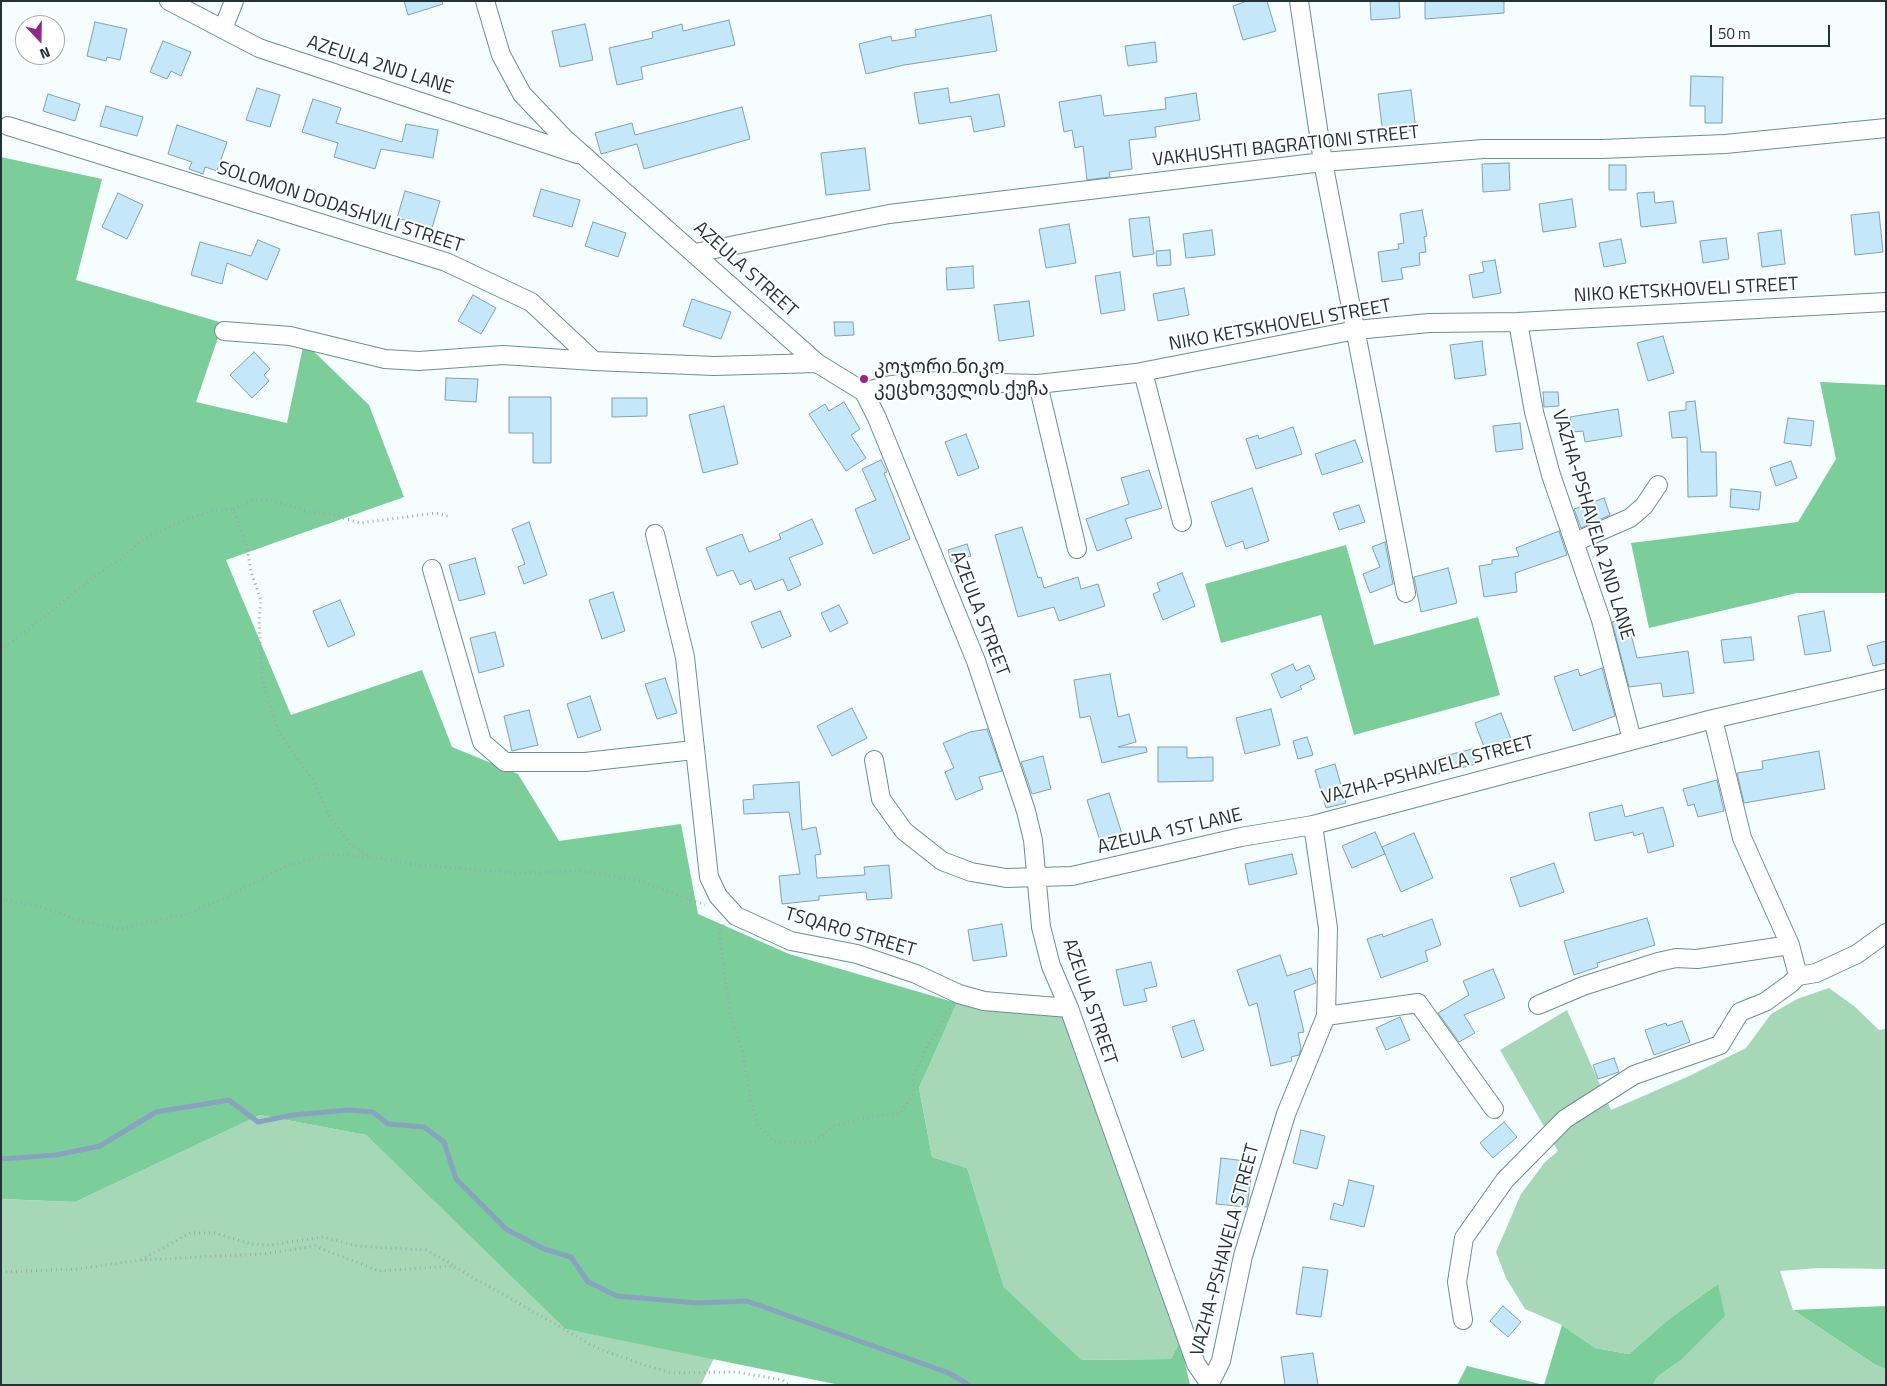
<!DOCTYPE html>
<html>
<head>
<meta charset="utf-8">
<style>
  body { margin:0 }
  #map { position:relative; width:1887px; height:1386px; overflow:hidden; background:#f5fdfe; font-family:"Titillium Web",sans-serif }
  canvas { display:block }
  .frame { position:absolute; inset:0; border:2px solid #233234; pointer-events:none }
  .north { position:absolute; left:15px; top:15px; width:50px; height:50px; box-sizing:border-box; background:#fff; border:1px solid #a7adae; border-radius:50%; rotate:159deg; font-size:14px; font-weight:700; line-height:20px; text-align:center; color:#233234 }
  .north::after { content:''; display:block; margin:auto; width:18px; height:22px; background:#942789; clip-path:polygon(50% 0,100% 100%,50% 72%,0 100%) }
  .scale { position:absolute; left:1710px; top:25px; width:120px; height:22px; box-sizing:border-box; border:2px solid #233234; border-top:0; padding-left:6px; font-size:15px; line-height:18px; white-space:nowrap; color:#233234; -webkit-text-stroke:4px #fff; paint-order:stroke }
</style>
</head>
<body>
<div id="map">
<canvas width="1887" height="1386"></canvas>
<div class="frame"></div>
<div class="north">N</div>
<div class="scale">50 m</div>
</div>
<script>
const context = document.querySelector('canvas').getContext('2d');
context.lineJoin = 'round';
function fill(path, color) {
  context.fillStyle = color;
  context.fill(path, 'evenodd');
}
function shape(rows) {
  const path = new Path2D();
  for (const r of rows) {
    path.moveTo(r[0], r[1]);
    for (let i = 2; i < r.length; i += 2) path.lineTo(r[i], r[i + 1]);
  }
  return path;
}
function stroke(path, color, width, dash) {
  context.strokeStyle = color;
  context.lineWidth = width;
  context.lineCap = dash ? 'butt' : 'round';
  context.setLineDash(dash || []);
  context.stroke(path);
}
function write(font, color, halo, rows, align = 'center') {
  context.font = font + ' "Titillium Web","Noto Sans Georgian",sans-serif';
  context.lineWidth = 4;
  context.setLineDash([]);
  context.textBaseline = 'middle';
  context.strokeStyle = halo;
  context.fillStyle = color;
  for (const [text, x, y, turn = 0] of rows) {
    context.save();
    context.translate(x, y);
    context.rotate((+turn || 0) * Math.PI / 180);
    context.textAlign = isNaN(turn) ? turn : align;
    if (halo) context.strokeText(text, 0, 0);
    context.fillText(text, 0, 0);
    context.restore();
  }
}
const green = shape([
  [1829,988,1854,1006,1879,1030,1886,1029,1886,1269,1818,1268,1780,1271,1793,1310,1874,1364,1886,1369,1886,1385,1653,1385,1657,1377,1681,1360,1700,1340,1718,1284,1669,1319,1629,1354,1595,1348,1562,1325,1525,1309,1506,1278,1496,1252,1521,1194,1545,1162,1558,1151,1500,1050,1567,1010,1611,1110,1687,1077,1746,1048,1771,1014,1797,999],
  [957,1003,1063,1016,1180,1341,1171,1359,1082,1360,1004,1287,967,1168,932,1157,919,1088],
  [260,1115,366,1135,565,1329,714,1358,701,1385,1,1385,1,1199,75,1202]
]);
const forest = shape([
  [1,157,102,179,76,280,223,323,196,402,287,423,304,342,369,405,404,497,226,560,291,715,422,670,452,747,518,774,559,841,681,824,698,914,789,954,957,1003,919,1088,932,1157,967,1168,1004,1287,1082,1360,1171,1359,1180,1341,1190,1385,840,1385,565,1329,366,1135,260,1115,75,1202,1,1199],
  [1820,382,1886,385,1886,593,1797,593,1649,628,1631,543,1798,522,1836,459],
  [1346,545,1374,645,1478,617,1500,695,1354,735,1321,615,1221,643,1205,584],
  [1718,1284,1725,1316,1681,1360,1657,1377,1653,1385,1544,1385,1562,1325,1595,1348,1629,1354,1669,1319],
  [1886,1306,1886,1369,1874,1364,1793,1310],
  [1467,1366,1544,1385,1457,1385]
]);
const stream = shape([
  [1,1159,56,1155,100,1146,156,1112,229,1100,258,1122,293,1115,349,1110,373,1112,388,1124,424,1127,444,1142,456,1179,506,1229,544,1249,571,1257,588,1282,617,1296,697,1303,747,1301,949,1373,969,1385]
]);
const building = shape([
  [404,1,442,1,443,4,408,15,404,1],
  [1247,1,1267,1,1276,31,1243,40,1233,6,1247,1],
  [1370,1,1399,1,1400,18,1371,20,1370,1],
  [1425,1,1504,1,1504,13,1425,19,1425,1],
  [991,15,997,51,904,65,866,74,859,44,891,36,892,41,916,37,915,30,991,15],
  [729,20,735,45,641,67,643,79,617,85,609,48,653,38,652,32,682,24,683,31,729,20],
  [95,22,127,29,120,60,107,57,106,61,87,56,95,22],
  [585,24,593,60,560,67,552,31,585,24],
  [163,41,191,52,181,76,171,71,167,79,150,72,163,41],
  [1155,42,1157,62,1128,66,1125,46,1155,42],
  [1691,76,1723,77,1722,123,1705,123,1705,106,1690,106,1691,76],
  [257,88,280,95,270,127,246,120,257,88],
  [948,88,950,103,999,94,1005,126,974,132,971,116,919,124,914,93,948,88],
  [1411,90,1416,130,1383,134,1378,94,1411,90],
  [1196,93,1200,120,1155,127,1156,137,1129,140,1132,169,1109,172,1110,177,1087,180,1083,146,1075,148,1072,130,1064,132,1059,102,1101,95,1104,116,1166,109,1165,98,1196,93],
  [48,94,80,104,75,121,43,111,48,94],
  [313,99,341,108,336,123,402,142,406,124,438,130,433,158,381,149,375,169,334,157,338,143,302,132,313,99],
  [106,106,143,117,137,136,100,126,106,106],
  [742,107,750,139,644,169,637,144,601,154,595,133,632,123,635,135,742,107],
  [177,125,227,142,217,171,205,167,203,174,189,169,192,162,168,154,177,125],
  [865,148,870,190,826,195,821,153,865,148],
  [1509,163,1510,190,1483,192,1482,164,1509,163],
  [1609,165,1626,165,1626,190,1609,190,1609,165],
  [541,189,580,200,572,227,533,216,541,189],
  [405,191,440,201,432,228,397,218,405,191],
  [1654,192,1655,203,1673,201,1676,223,1641,227,1637,193,1654,192],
  [118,193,143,205,127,239,102,227,118,193],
  [1572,199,1576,227,1543,232,1539,204,1572,199],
  [1422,210,1427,236,1424,237,1426,252,1419,253,1420,265,1401,268,1403,279,1382,282,1378,252,1399,249,1398,244,1404,243,1400,214,1422,210],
  [1879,212,1883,252,1855,255,1851,215,1879,212],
  [1149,217,1154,254,1133,257,1129,219,1149,217],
  [593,222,626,233,618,257,585,246,593,222],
  [1069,224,1076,263,1046,268,1039,229,1069,224],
  [1212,230,1215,255,1186,258,1183,234,1212,230],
  [1781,230,1785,264,1762,267,1758,233,1781,230],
  [1726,238,1729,259,1703,263,1700,241,1726,238],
  [1621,239,1626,263,1604,267,1599,243,1621,239],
  [258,240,280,249,267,280,227,263,222,284,191,275,200,242,251,256,258,240],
  [1170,250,1171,265,1157,266,1156,251,1170,250],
  [1495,260,1501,293,1473,298,1469,275,1484,272,1482,262,1495,260],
  [973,266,974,288,947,290,946,268,973,266],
  [1120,272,1125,310,1101,314,1095,276,1120,272],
  [1184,288,1189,315,1158,321,1153,294,1184,288],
  [473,295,496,308,481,334,458,321,473,295],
  [692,299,731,312,721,339,683,326,692,299],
  [1029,301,1034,336,999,341,994,305,1029,301],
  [834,322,853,322,854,335,835,336,834,322],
  [1663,336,1674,373,1648,381,1637,343,1663,336],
  [1482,341,1486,375,1455,379,1450,345,1482,341],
  [254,352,270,369,264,375,269,381,252,398,230,375,254,352],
  [446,378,478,379,476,402,445,400,446,378],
  [1543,392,1558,392,1559,406,1544,407,1543,392],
  [509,397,551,397,551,463,533,463,533,433,509,433,509,397],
  [612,398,647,398,647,416,612,417,612,398],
  [1695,401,1701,452,1716,452,1717,496,1688,497,1687,437,1672,438,1669,412,1686,410,1686,402,1695,401],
  [844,402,860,429,851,435,866,458,846,471,809,414,825,404,829,411,844,402],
  [724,406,738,464,703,473,689,415,724,406],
  [1618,409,1622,436,1585,442,1583,431,1573,432,1570,417,1618,409],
  [1788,418,1814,421,1811,446,1784,443,1788,418],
  [1520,423,1523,449,1496,452,1493,426,1520,423],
  [1293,427,1302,454,1256,469,1246,439,1258,435,1259,439,1293,427],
  [966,434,979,468,958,476,945,442,966,434],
  [1355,440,1363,462,1322,475,1315,454,1355,440],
  [881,460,887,472,884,473,910,539,873,554,855,509,876,500,862,469,881,460],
  [1791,461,1797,478,1776,486,1770,468,1791,461],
  [1149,470,1162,508,1125,519,1132,538,1097,551,1086,519,1129,504,1121,478,1149,470],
  [1252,488,1269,541,1245,549,1243,541,1226,547,1211,502,1252,488],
  [1731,489,1761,492,1759,510,1730,507,1731,489],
  [1604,498,1610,515,1581,528,1574,509,1604,498],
  [1359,505,1365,522,1339,530,1333,513,1359,505],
  [812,519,823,544,789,558,801,585,788,591,783,579,755,590,751,580,740,585,733,570,717,576,706,548,742,534,749,552,781,539,779,534,812,519],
  [529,522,547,575,524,584,518,567,525,564,512,529,529,522],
  [1022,527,1038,578,1041,577,1044,588,1078,577,1081,589,1098,584,1105,606,1059,621,1054,607,1018,617,995,535,1022,527],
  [1559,531,1567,555,1515,573,1517,592,1484,597,1479,566,1492,564,1492,560,1519,556,1516,548,1559,531],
  [1385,542,1393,584,1370,593,1363,574,1380,567,1372,547,1385,542],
  [967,544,971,556,951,562,948,550,967,544],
  [475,558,485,594,459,601,449,565,475,558],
  [1448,568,1457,603,1421,612,1414,577,1448,568],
  [1182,573,1195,606,1163,620,1153,594,1160,591,1157,583,1182,573],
  [613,592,625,631,602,639,589,600,613,592],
  [340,600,355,635,328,647,313,611,340,600],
  [839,605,848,623,830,632,821,613,839,605],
  [780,611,791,636,762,648,751,622,780,611],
  [1824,611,1831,651,1805,655,1798,616,1824,611],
  [1627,618,1637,658,1688,651,1694,693,1663,697,1661,683,1629,687,1612,622,1627,618],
  [495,632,504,666,479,673,470,638,495,632],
  [1751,637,1754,660,1724,663,1721,640,1751,637],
  [1886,641,1886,663,1873,666,1867,646,1886,641],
  [1293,664,1296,671,1309,665,1315,679,1300,686,1302,689,1281,698,1271,674,1293,664],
  [1602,668,1615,716,1573,731,1554,677,1578,669,1580,676,1602,668],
  [1110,674,1118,717,1129,714,1136,742,1118,747,1146,747,1147,752,1102,763,1090,716,1080,718,1074,680,1110,674],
  [665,678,677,713,657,719,645,684,665,678],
  [590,696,601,730,578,738,567,704,590,696],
  [852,708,867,738,832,756,817,726,852,708],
  [1271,709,1280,745,1245,754,1236,718,1271,709],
  [529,710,538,745,512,751,504,716,529,710],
  [1501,713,1512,742,1486,752,1475,723,1501,713],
  [987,729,1002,771,979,777,983,789,956,800,945,772,954,768,943,743,970,732,987,729],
  [1307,737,1313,755,1298,759,1293,741,1307,737],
  [1158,747,1187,747,1187,758,1213,757,1213,781,1158,782,1158,747],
  [1472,749,1476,764,1438,774,1433,759,1472,749],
  [1819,751,1825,789,1744,803,1737,773,1763,769,1762,761,1819,751],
  [1043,756,1051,789,1032,794,1021,762,1043,756],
  [1335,764,1346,803,1326,808,1315,770,1335,764],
  [1717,780,1724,811,1698,817,1694,804,1688,806,1683,789,1717,780],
  [799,782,802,830,816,827,821,854,815,855,817,878,865,875,864,867,889,865,892,898,867,900,866,892,819,896,819,900,782,904,779,876,800,874,789,812,744,814,743,800,754,799,753,785,799,782],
  [1109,793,1123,837,1101,844,1087,800,1109,793],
  [1622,805,1625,817,1663,807,1674,846,1648,853,1643,833,1634,836,1633,832,1595,841,1589,813,1622,805],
  [1375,832,1385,854,1352,868,1342,846,1375,832],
  [1414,833,1433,878,1401,892,1382,847,1414,833],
  [1292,854,1297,874,1249,885,1245,864,1292,854],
  [1554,863,1564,892,1520,907,1510,878,1554,863],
  [1647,918,1655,945,1597,963,1598,967,1574,975,1564,941,1647,918],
  [1432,919,1441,945,1425,951,1428,961,1381,978,1367,939,1382,934,1383,937,1432,919],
  [1002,924,1007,956,973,961,968,930,1002,924],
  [1280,955,1287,976,1311,968,1316,983,1294,991,1304,1032,1298,1033,1301,1049,1299,1055,1291,1057,1292,1061,1271,1066,1257,1003,1249,1006,1237,970,1280,955],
  [1151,962,1157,986,1144,989,1147,1001,1124,1006,1116,970,1151,962],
  [1493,969,1505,998,1464,1015,1475,1033,1459,1042,1438,1013,1469,995,1463,981,1493,969],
  [1400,1017,1410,1040,1386,1050,1376,1028,1400,1017],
  [1194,1020,1204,1050,1182,1058,1172,1027,1194,1020],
  [1682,1021,1690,1042,1654,1055,1645,1030,1666,1023,1667,1026,1682,1021],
  [1614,1058,1619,1072,1598,1079,1593,1065,1614,1058],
  [1504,1122,1517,1137,1493,1158,1480,1143,1504,1122],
  [1301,1130,1325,1136,1317,1169,1293,1163,1301,1130],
  [1221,1158,1253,1162,1247,1207,1216,1204,1221,1158],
  [1349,1180,1374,1186,1364,1227,1330,1219,1334,1203,1343,1206,1349,1180],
  [1303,1267,1328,1270,1321,1317,1296,1314,1303,1267],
  [1503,1306,1521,1322,1508,1337,1490,1321,1503,1306],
  [1313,1353,1318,1385,1285,1385,1281,1357,1313,1353]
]);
const path = shape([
  [233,509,250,501,268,499,310,512,327,513,360,523,436,513,451,517],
  [1,651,99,573,122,559,140,541,175,524,211,511,233,509,247,546,251,572,261,600,259,620,262,678,278,731,314,782,329,816,350,844,371,857,420,865,515,873,582,871,640,881,705,905],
  [1,899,41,907,81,921,121,929,186,914,225,898,288,865,330,854,370,857],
  [724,925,719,932,724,971,731,1015,743,1053,751,1101,758,1125,774,1142,815,1142,833,1126,864,1118,901,1113,913,1094,914,1075,929,1043,951,1007],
  [141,1260,190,1233,215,1233,251,1244,270,1245,323,1237,357,1246,426,1250,453,1265],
  [1,1272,76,1269,141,1260,263,1254,315,1246,379,1271,453,1266,599,1349,645,1365,671,1373,736,1372,783,1380,789,1385]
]);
const minor = shape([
  [169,1,259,48,577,154],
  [485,1,501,55,522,94,564,138,817,363,864,392,877,418,976,661,1026,811,1033,840,1041,927,1051,966,1069,1008,1196,1364,1209,1383],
  [1299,1,1323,162,1406,593],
  [223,29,234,1],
  [8,126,446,262,531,302,594,361,714,366,817,363],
  [695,253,889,214,1323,162,1483,149,1601,149,1725,144,1886,128],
  [1518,322,1534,412,1551,475,1601,620,1632,740],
  [224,331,290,336,385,359,419,361,503,355,594,361],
  [1143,372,1182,522],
  [1038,384,1077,549],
  [864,392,886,386,919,381,1038,384,1136,373,1356,330,1429,323,1518,322,1886,302],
  [655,534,685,657,709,877,718,896,736,916,791,941,857,954,916,974,959,994,984,1001,1069,1008],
  [1575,542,1630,518,1644,506,1658,485],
  [432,569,482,742,505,762,585,762,694,750],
  [874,760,881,799,904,831,942,861,971,872,1006,878,1072,876,1241,837,1313,825,1713,719,1886,679],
  [1798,976,1816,973,1857,954,1886,933],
  [1538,1005,1583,986,1658,962,1676,958,1697,959,1790,945],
  [1326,1016,1418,1003,1494,1109],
  [1463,1320,1457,1282,1464,1238,1505,1180,1565,1119,1634,1075,1720,1045,1740,1012,1765,1002,1790,984,1798,976,1790,945,1742,838,1713,719],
  [1209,1385,1221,1361,1243,1256,1286,1114,1326,1016,1328,928,1313,825]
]);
const markers = [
  [864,379,5,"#942789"]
];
const streetNames = [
  ["AZEULA 2ND LANE",380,66,18],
  ["VAKHUSHTI BAGRATIONI STREET",1286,147,-6],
  ["SOLOMON DODASHVILI STREET",340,208,18],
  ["AZEULA STREET",745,270,42],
  ["NIKO KETSKHOVELI STREET",1686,291,-3],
  ["NIKO KETSKHOVELI STREET",1280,326,-10],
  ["VAZHA-PSHAVELA 2ND LANE",1592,525,73],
  ["AZEULA STREET",979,614,69],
  ["VAZHA-PSHAVELA STREET",1428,771,-15],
  ["AZEULA 1ST LANE",1170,832,-13],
  ["TSQARO STREET",850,933,16],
  ["AZEULA STREET",1089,1002,71],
  ["VAZHA-PSHAVELA STREET",1226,1250,-75]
];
const poiNames = [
  ["კოჯორი ნიკო",874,368],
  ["კეცხოველის ქუჩა",874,390]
];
fill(green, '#a6d8b7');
fill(forest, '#7bce9a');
stroke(stream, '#88a2c0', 5);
fill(building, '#c5e7fa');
stroke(building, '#82a1b1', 1);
stroke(minor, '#6a8f94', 20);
stroke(path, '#9ea9ab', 3, [1, 4]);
stroke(minor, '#fff', 18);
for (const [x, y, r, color] of markers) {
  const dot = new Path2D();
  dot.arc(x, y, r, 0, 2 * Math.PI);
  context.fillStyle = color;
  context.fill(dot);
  stroke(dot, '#fff', 2);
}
write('19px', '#233234', '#fff', streetNames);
write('19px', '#233234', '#fff', poiNames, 'left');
</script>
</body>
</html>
